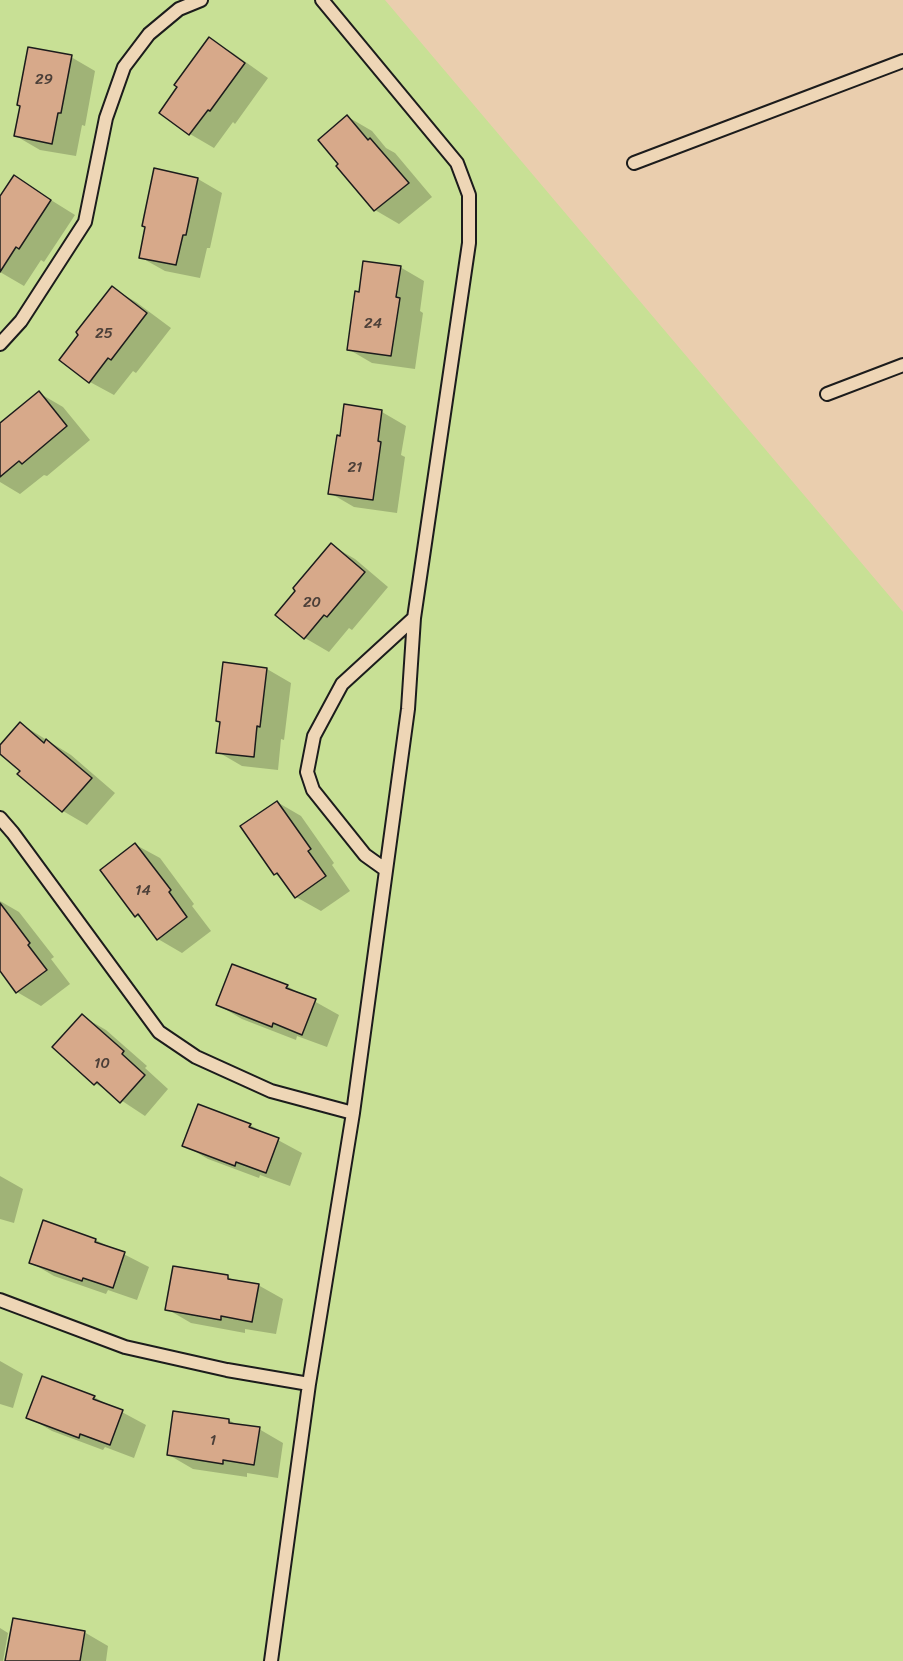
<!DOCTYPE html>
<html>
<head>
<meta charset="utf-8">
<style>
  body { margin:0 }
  canvas { display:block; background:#eaceae }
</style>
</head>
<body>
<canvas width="903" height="1661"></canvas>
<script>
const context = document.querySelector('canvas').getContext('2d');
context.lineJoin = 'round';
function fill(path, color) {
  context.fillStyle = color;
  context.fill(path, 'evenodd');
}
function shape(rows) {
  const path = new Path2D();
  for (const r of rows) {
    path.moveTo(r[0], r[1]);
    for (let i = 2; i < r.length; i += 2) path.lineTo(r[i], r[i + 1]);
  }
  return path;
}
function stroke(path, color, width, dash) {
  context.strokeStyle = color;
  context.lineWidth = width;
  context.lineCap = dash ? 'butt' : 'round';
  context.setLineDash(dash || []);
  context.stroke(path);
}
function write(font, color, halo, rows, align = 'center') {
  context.font = font + ' Sriracha,sans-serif';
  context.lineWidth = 6;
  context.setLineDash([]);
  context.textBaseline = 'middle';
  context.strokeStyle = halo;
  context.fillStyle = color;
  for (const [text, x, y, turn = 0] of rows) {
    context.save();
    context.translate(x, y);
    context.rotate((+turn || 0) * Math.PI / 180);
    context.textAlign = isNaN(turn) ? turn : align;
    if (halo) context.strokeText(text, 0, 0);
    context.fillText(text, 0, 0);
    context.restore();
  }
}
const green = shape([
  [0,0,385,0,903,612,903,1661,0,1661]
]);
const shadow = shape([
  [209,39,233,53,268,78,235,124,233,122,214,148,190,134,161,113],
  [71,57,95,71,85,126,82,125,76,156,40,150,16,136],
  [348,117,372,131,386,148,395,153,432,197,399,224,375,210,338,166],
  [14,177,75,215,44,262,41,260,24,286,0,272,0,199],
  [198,179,222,193,210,248,207,248,200,278,165,271,140,257],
  [400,267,424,281,420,311,423,313,415,369,372,363,348,349,360,293],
  [112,288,136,302,171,328,136,373,133,371,114,395,90,382],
  [39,393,63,407,90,440,47,476,44,475,20,494,0,482,0,425],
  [382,412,406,426,401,455,405,457,397,513,354,507,330,493,341,437],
  [331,545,355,559,388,587,352,630,349,628,329,652,305,638,277,615],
  [267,669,291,683,284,740,281,739,278,770,242,766,218,752],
  [21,724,71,755,115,793,87,825,63,811,19,773,22,771,0,752,0,748],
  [277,802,301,816,334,863,332,865,350,891,321,911,296,897,283,878,275,874],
  [136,845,160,858,194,904,192,906,211,931,182,953,158,939,144,920,136,915],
  [0,901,19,912,54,957,51,959,70,984,41,1006,17,992,0,971],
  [287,986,339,1015,327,1047,297,1036,296,1040,242,1019,218,1005],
  [82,1016,106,1030,147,1066,145,1068,168,1089,145,1116,95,1083],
  [250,1125,302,1153,290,1186,260,1175,259,1178,208,1159,184,1145],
  [0,1176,23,1189,14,1223,0,1219],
  [96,1240,149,1267,137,1300,108,1290,106,1294,54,1276,30,1262],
  [228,1277,237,1282,258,1285,283,1299,276,1334,245,1329,245,1333,191,1323,167,1309],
  [0,1361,23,1374,13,1408,0,1404],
  [94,1397,146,1425,134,1458,105,1447,103,1450,52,1431,28,1417],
  [229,1420,237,1425,259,1429,283,1443,278,1478,247,1473,247,1477,193,1469,169,1455],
  [0,1628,8,1633,3,1661,0,1661],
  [84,1632,108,1646,106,1661,7,1661]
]);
const building = shape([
  [209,37,245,63,210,111,208,110,189,135,159,113,177,87,174,85,209,37],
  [28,47,72,55,61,113,58,113,52,144,14,136,20,106,17,105,28,47],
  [347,115,368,140,370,138,409,183,374,211,336,166,338,164,318,140,347,115],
  [154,168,198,178,186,235,183,235,176,265,139,258,145,227,142,226,154,168],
  [14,175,51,200,19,249,16,247,0,272,0,196,14,175],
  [363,261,401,266,396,297,400,298,391,356,347,350,355,291,359,292,363,261],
  [112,286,147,313,111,360,108,358,89,383,59,360,78,335,76,332,112,286],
  [39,391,67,426,22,464,19,461,0,477,0,423,39,391],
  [344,404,382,410,378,441,381,442,373,500,328,494,337,435,340,436,344,404],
  [331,543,365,572,327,617,324,615,304,639,275,615,295,591,293,588,331,543],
  [223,662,267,668,260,727,257,726,254,757,216,753,220,722,216,721,223,662],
  [20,722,44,743,46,739,92,778,62,812,17,774,20,771,0,754,0,745,20,722],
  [277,801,311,849,308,851,326,876,295,898,277,873,274,875,240,826,277,801],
  [135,843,171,890,169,892,187,917,157,940,138,914,135,917,100,870,135,843],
  [0,903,30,943,28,945,47,970,16,993,0,971,0,903],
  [232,964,288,985,286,988,316,999,302,1035,273,1023,272,1027,216,1005,232,964],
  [82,1014,124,1051,122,1054,145,1075,120,1103,97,1082,94,1085,52,1047,82,1014],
  [198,1104,251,1124,249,1127,279,1138,266,1173,236,1162,235,1166,182,1146,198,1104],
  [43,1220,96,1239,95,1242,125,1252,113,1288,83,1278,82,1281,29,1263,43,1220],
  [173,1266,228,1275,228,1279,259,1284,252,1322,221,1316,221,1320,165,1310,173,1266],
  [42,1376,95,1396,93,1399,123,1410,110,1445,80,1434,79,1438,26,1418,42,1376],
  [173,1411,229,1419,229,1423,260,1427,254,1465,223,1460,223,1464,167,1455,173,1411],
  [13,1618,85,1631,80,1661,5,1661,13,1618]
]);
const lane = shape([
  [634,163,903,61],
  [0,344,21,321,85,222,106,118,124,67,149,34,179,9,201,0],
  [827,394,903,365],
  [0,818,13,833,159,1032,196,1057,271,1091,353,1113],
  [386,870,365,855,313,790,307,772,314,736,342,684,414,618],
  [0,1300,125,1347,227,1370,309,1384],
  [271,1661,309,1384,353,1113,408,709,414,618,469,243,469,195,457,163,322,0]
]);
const numberNames = [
  ["29",44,80],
  ["24",373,324],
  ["25",104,334],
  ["21",355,468],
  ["20",312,603],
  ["14",143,891],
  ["10",102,1064],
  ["1",213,1441]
];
fill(green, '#c8e095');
fill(shadow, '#0003');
fill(building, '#d7a98a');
stroke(building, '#1c1c1c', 1.5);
stroke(lane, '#1c1c1c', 16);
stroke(lane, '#eed6b6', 12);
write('15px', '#4b3f38', null, numberNames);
</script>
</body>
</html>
